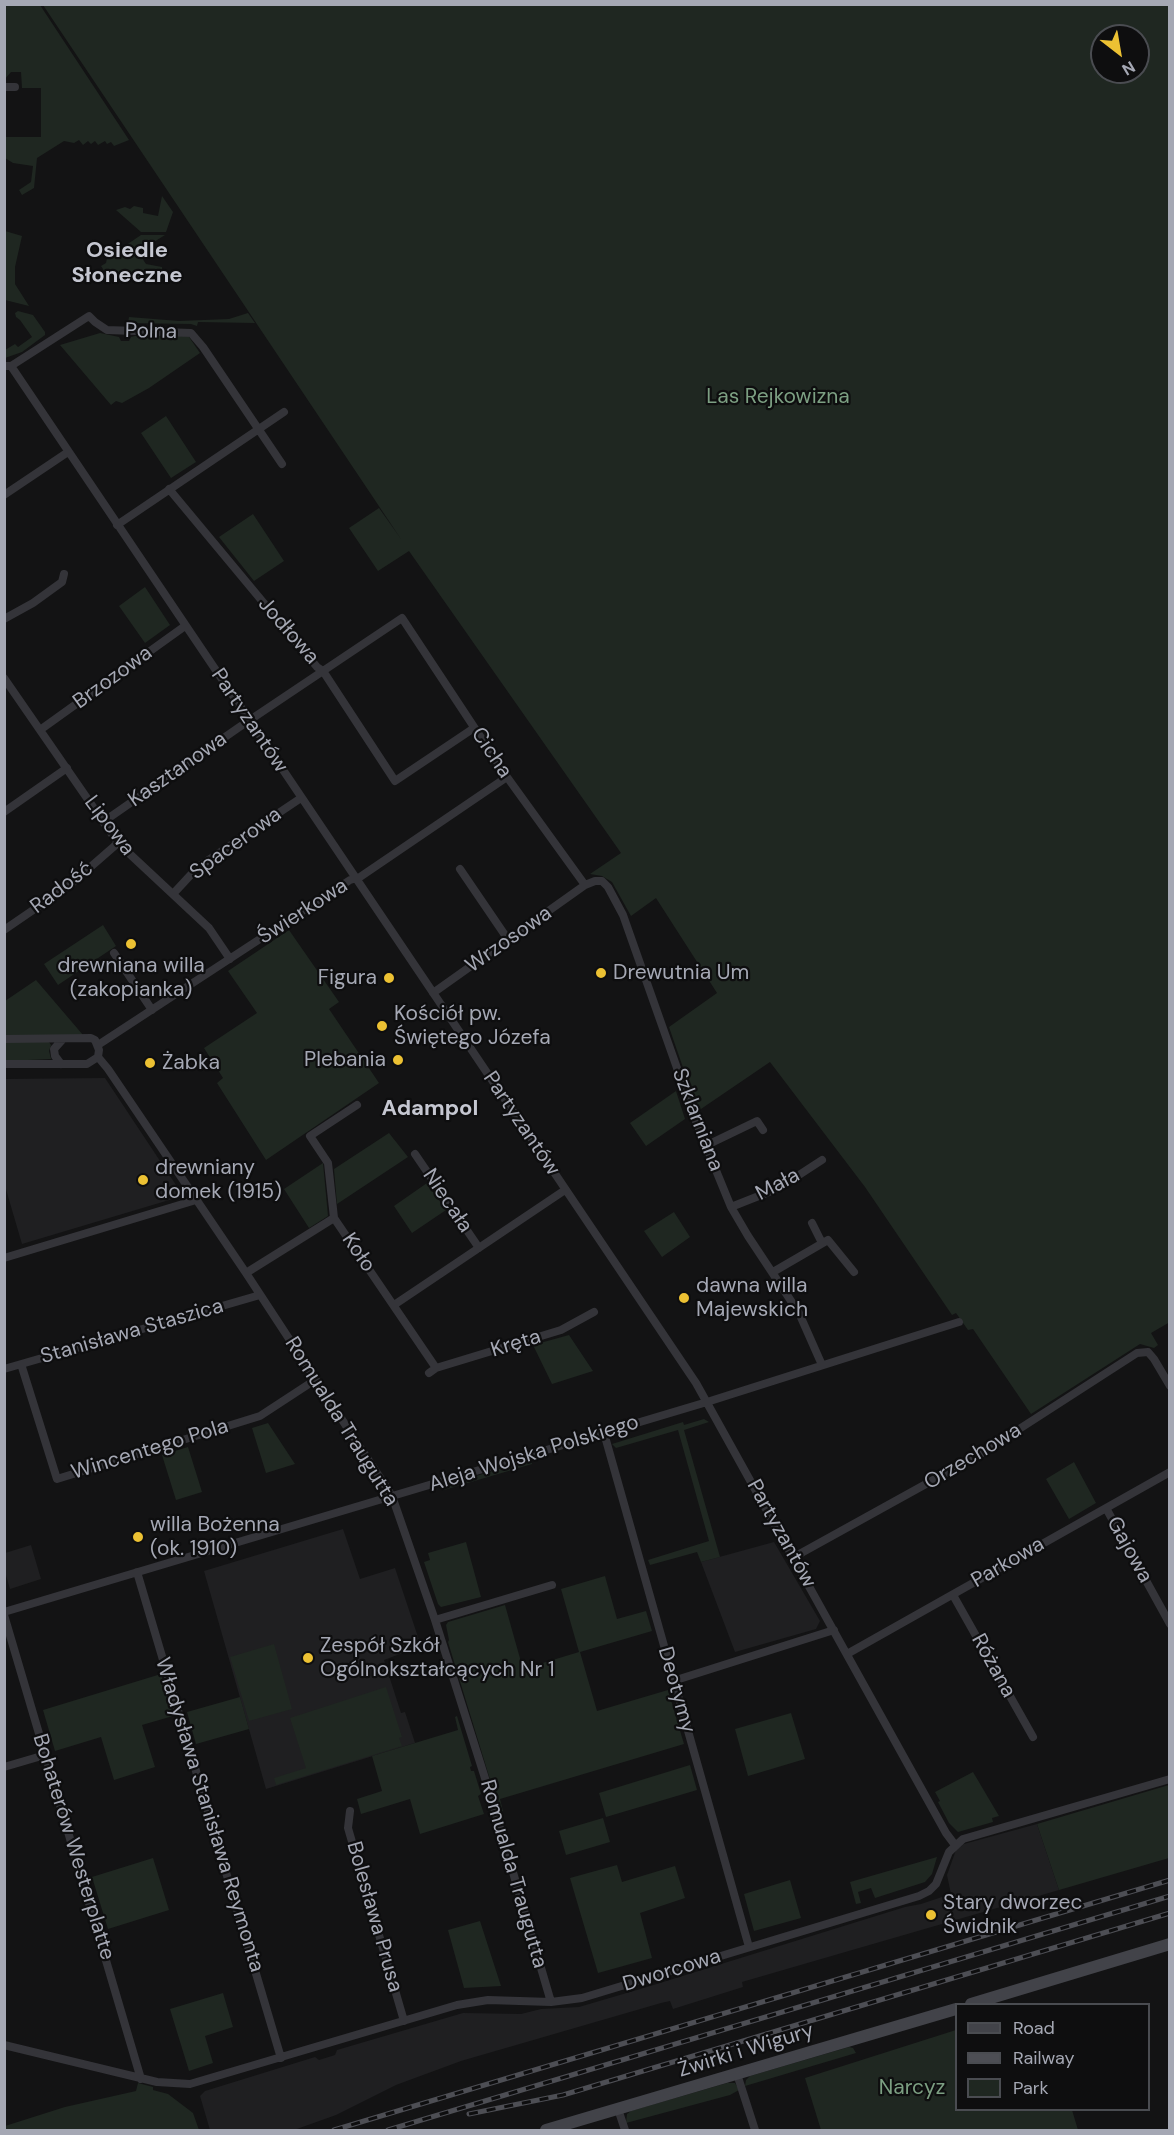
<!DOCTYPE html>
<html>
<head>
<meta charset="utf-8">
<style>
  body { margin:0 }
  #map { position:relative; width:1174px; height:2135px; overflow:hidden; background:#131314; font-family:"DM Sans",sans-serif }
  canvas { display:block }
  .frame { position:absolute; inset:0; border:6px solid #a5a8b4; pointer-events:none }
  .legend { position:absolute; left:955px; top:2003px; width:195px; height:108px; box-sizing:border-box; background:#0e0e0f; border:2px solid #4a4c51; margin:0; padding:8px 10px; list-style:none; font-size:18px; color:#a5a8b4 }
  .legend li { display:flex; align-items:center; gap:12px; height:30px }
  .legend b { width:30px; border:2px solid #4a4c51 }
  .north { position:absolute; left:1090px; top:24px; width:60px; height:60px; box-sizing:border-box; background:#0e0e0f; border:2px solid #4a4c51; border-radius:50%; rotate:149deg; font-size:16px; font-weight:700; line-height:24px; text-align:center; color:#a5a8b4 }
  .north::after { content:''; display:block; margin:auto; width:21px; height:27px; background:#ecc133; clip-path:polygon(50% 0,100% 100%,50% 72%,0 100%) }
</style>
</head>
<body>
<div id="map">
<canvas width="1174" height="2135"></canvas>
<div class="frame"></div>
<ul class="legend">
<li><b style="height:8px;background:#424349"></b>Road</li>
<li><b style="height:8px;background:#4d4e54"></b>Railway</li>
<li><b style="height:16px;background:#1f2721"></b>Park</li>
</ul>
<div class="north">N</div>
</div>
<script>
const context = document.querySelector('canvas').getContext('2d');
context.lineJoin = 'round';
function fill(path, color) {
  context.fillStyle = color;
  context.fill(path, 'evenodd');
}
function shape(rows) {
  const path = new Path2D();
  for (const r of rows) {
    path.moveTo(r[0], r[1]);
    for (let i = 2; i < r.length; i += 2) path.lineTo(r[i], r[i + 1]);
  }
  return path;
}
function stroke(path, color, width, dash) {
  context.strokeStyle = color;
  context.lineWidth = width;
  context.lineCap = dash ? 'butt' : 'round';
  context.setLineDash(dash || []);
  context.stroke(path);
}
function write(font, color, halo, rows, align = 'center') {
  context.font = font + ' "DM Sans",sans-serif';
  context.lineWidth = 4.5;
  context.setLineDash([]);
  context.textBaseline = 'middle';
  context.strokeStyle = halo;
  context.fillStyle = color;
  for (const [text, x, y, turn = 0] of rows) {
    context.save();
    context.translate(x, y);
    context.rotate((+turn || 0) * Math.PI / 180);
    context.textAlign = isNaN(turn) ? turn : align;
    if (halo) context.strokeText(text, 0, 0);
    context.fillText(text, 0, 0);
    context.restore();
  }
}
const built = shape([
  [105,1078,180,1191,176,1198,22,1244,5,1186,5,1079],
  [343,1529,360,1579,395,1568,421,1646,384,1660,401,1713,405,1712,415,1743,266,1789,204,1571],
  [774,1542,820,1621,816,1629,735,1652,701,1562],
  [31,1545,41,1579,10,1589,5,1572,5,1553],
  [1037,1824,1059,1890,742,1982,743,1987,673,2009,670,2001,661,2003,461,2061,396,2085,336,2115,294,2130,210,2130,200,2096,205,2091,315,2057,319,2060,335,2055,337,2050,463,2013,521,2014,541,2009,579,2007,647,1987,905,1907,921,1904,951,1894,947,1875,956,1850,964,1844]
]);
const green = shape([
  [5,4,40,5,129,140,114,146,111,142,107,144,105,141,98,145,95,141,91,144,88,141,83,145,79,140,74,143,64,141,37,158,34,188,22,195,19,190,31,182,33,166,13,163,5,158,5,137,41,137,41,88,22,88,21,72,11,72,5,79],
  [43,5,1169,5,1170,1322,1151,1333,1158,1345,1154,1348,1140,1344,1031,1414,973,1329,968,1330,956,1313,952,1315,865,1187,770,1062,698,1111,669,1027,717,993,656,898,631,916,612,882,602,876,590,874,621,853,409,551,378,571,349,528,379,508,401,539],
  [1102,36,1138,36,1138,72,1102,72],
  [162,196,173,212,166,232,141,232,116,210,125,207,130,209,134,206,143,208,143,213,158,216],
  [5,231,22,236,15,267,15,284,29,306,5,300,6,240],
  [141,235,165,235,138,252,146,264,162,267,162,271,150,281,105,272,101,266,106,263,107,258],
  [18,311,33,315,45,332,45,335,22,352,5,358,5,350,15,344,18,347,32,337,20,320,16,317,15,313],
  [248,313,255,323,198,322,197,326,191,324,128,323,129,317,179,321,229,319],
  [100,333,119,337,121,341,129,341,131,337,139,335,184,336,189,337,200,353,149,388,122,403,116,401,111,405,60,345],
  [166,416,196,462,171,478,141,433],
  [253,514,284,561,254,581,219,537],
  [145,587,170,625,145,643,119,606],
  [103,925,116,946,58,985,44,964],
  [289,930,339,1002,329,1009,379,1083,266,1160,217,1083,223,1078,204,1048,257,1013,228,971],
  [36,980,83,1035,5,1036,5,1001],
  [5,1042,49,1042,51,1045,49,1051,51,1059,5,1061],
  [676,1091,685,1119,646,1146,630,1123],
  [389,1133,408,1157,337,1204,334,1169],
  [323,1163,328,1216,309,1228,284,1189],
  [427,1183,446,1210,412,1233,394,1206],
  [674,1212,690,1237,662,1257,644,1231],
  [569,1335,593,1371,552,1384,533,1345],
  [704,1419,709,1422,684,1430,720,1557,701,1562,697,1552,650,1565,648,1560,709,1541,678,1430,616,1448,612,1444,683,1422,684,1425],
  [268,1423,295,1464,266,1473,252,1428],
  [188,1447,202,1492,176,1500,162,1455],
  [531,1459,532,1464,444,1490,444,1486],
  [1074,1462,1096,1503,1069,1519,1046,1479],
  [466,1542,481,1597,441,1607,438,1604,424,1562,430,1560,428,1553],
  [605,1576,617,1619,646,1611,652,1631,580,1652,597,1711,668,1690,684,1744,500,1799,503,1811,500,1812,448,1642,449,1640,446,1625,448,1622,505,1605,523,1669,579,1652,561,1589],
  [274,1644,292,1709,249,1721,230,1657],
  [161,1674,173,1716,142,1725,155,1767,114,1780,101,1737,55,1751,43,1710],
  [386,1687,402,1737,399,1738,402,1746,276,1785,274,1778,306,1768,290,1718],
  [240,1697,249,1729,196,1744,187,1712],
  [791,1713,805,1759,748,1776,735,1729],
  [457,1716,472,1766,470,1767,471,1771,474,1771,481,1794,478,1796,484,1814,420,1834,410,1799,361,1814,357,1799,382,1791,372,1756,458,1730,455,1717],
  [690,1765,697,1790,606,1817,599,1793],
  [973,1772,999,1816,992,1818,993,1822,958,1832,949,1823,938,1802,940,1801,935,1792],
  [1169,1785,1169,1858,1059,1890,1037,1824],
  [603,1818,610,1842,566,1855,559,1831],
  [937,1857,932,1874,925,1882,875,1898,871,1888,858,1892,861,1903,856,1904,850,1882],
  [153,1858,169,1910,108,1929,92,1877],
  [617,1865,622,1882,675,1866,685,1898,640,1913,652,1958,598,1973,570,1878],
  [790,1880,801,1918,754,1931,744,1894],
  [480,1921,501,1986,464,1988,448,1930],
  [223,1993,233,2027,205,2036,213,2063,189,2071,170,2009],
  [956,2030,956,2110,1072,2110,1078,2130,821,2130,805,2078],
  [849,2047,853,2048,856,2053,745,2086,746,2080,750,2076],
  [138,2083,153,2087,153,2090,168,2094,193,2113,199,2130,5,2130,5,2126,65,2107,136,2091],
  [727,2083,735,2083,739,2090,730,2095,626,2123,627,2114,631,2111]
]);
const street = shape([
  [4,87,15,87],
  [4,366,11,366,89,316,95,322,107,330,191,333,203,347,282,464],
  [11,366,696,1383,946,1833,955,1845],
  [169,489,317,667,323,671,395,781,474,728],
  [4,495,68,452],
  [117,525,284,412],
  [4,619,33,603,62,582,64,574],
  [4,678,118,843,209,928,230,959],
  [40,730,185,626],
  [4,812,67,768],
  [103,822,238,728,402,618,507,777,585,885],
  [460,869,509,941],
  [173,894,198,867,301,798],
  [4,930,71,884,118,843],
  [114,953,152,1010],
  [433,993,585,885,595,881,602,881,608,887,623,915,695,1119,731,1207,748,1236,799,1313,822,1365],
  [4,1039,91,1038,95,1040,99,1050,98,1057,87,1064,4,1064],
  [98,1045,350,880,360,877,507,777],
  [98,1057,108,1069,246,1273,392,1496,435,1620,490,1794,551,2002],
  [61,1064,55,1056,54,1049,63,1039],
  [705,1146,757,1121,763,1130],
  [415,1154,479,1248],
  [731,1207,779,1188,822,1160],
  [334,1218,328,1163,310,1136,357,1105],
  [812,1223,822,1243],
  [4,1258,196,1200],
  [773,1272,828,1240,854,1272],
  [246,1273,334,1218,436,1368,429,1373],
  [394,1305,565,1190],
  [21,1364,57,1479,260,1416,315,1380],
  [436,1368,561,1330,594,1312],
  [4,1369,260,1295],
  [604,1433,749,1947],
  [1106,1508,1170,1624],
  [794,1557,982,1453,1137,1353,1148,1352,1154,1359,1170,1386],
  [137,1572,281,2058],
  [953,1595,1033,1737],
  [4,1612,707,1402,959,1322],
  [4,1615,141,2079],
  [435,1620,552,1585],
  [847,1654,1170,1472],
  [673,1681,834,1630],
  [4,1767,45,1755],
  [350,1811,348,1828,404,2021],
  [4,2045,157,2082,190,2084,457,2005,488,2000,551,2002,582,1998,919,1896,929,1891,936,1884,949,1852,963,1839,1170,1779],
  [737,2074,755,2130],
  [618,2109,625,2130]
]);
const secondary = shape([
  [971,2004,1170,1944],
  [546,2130,956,2009]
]);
const rail = shape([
  [469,2114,563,2095,1170,1913],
  [334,2130,1170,1880],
  [388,2130,1170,1896]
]);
const markers = [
  [131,944,6,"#ecc133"],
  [601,973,6,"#ecc133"],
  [389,978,6,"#ecc133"],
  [382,1026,6,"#ecc133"],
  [398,1060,6,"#ecc133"],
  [150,1063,6,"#ecc133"],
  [143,1180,6,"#ecc133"],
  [684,1298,6,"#ecc133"],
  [138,1537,6,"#ecc133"],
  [308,1658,6,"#ecc133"],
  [931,1915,6,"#ecc133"]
];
const streetNames = [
  ["Polna",151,332,1],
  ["Jodłowa",288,631,49],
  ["Brzozowa",113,678,-36],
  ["Partyzantów",249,721,56],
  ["Cicha",491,753,56],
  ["Kasztanowa",178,770,-35],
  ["Lipowa",109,826,53],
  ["Spacerowa",236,844,-36],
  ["Radość",62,888,-37],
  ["Świerkowa",303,912,-33],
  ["Wrzosowa",509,940,-35],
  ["Szklarniana",697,1120,69],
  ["Partyzantów",521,1124,56],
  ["Mała",778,1185,-28],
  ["Niecała",447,1201,56],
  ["Koło",358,1253,56],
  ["Stanisława Staszica",132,1332,-16],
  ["Kręta",516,1344,-17],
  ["Romualda Traugutta",341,1422,58],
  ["Wincentego Pola",150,1450,-17],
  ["Aleja Wojska Polskiego",534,1454,-17],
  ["Orzechowa",973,1457,-31],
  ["Partyzantów",781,1534,61],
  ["Gajowa",1129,1550,61],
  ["Parkowa",1008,1563,-30],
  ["Różana",993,1666,61],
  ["Deotymy",676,1690,74],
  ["Władysława Stanisława Reymonta",209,1815,73],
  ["Bohaterów Westerplatte",73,1847,73],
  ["Romualda Traugutta",513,1874,74],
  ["Bolesława Prusa",374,1917,74],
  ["Dworcowa",672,1971,-17],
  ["Żwirki i Wigury",746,2051,-17]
];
const parkNames = [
  ["Las Rejkowizna",778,397],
  ["Narcyz",912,2088]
];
const poiNames = [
  ["drewniana willa",131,966,"center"],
  ["(zakopianka)",131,990,"center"],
  ["Drewutnia Um",613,973],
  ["Figura",377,978,"right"],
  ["Kościół pw.",394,1014],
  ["Świętego Józefa",394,1038],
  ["Plebania",386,1060,"right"],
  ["Żabka",162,1063],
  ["drewniany",155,1168],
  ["domek (1915)",155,1192],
  ["dawna willa",696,1286],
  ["Majewskich",696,1310],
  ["willa Bożenna",150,1525],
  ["(ok. 1910)",150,1549],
  ["Zespół Szkół",320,1646],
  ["Ogólnokształcących Nr 1",320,1670],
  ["Stary dworzec",943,1903],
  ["Świdnik",943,1927]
];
const neighbourhoodNames = [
  ["Osiedle",127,251],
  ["Słoneczne",127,276],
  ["Adampol",430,1109]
];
fill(built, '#1f1f21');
fill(green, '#1f2721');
stroke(street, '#343439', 8);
stroke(secondary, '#424349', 12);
stroke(rail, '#4d4e54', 5);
stroke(rail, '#0e0e0f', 3, [9]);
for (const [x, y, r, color] of markers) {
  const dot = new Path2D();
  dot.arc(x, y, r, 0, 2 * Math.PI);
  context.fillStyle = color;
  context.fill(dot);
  stroke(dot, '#0e0e0f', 2);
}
write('21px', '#a5a8b4', '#0e0e0f', streetNames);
write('21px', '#7c9f82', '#0e0e0f', parkNames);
write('21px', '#a5a8b4', '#0e0e0f', poiNames, 'left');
write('bold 22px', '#c5c7d1', '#0e0e0f', neighbourhoodNames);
</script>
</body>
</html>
